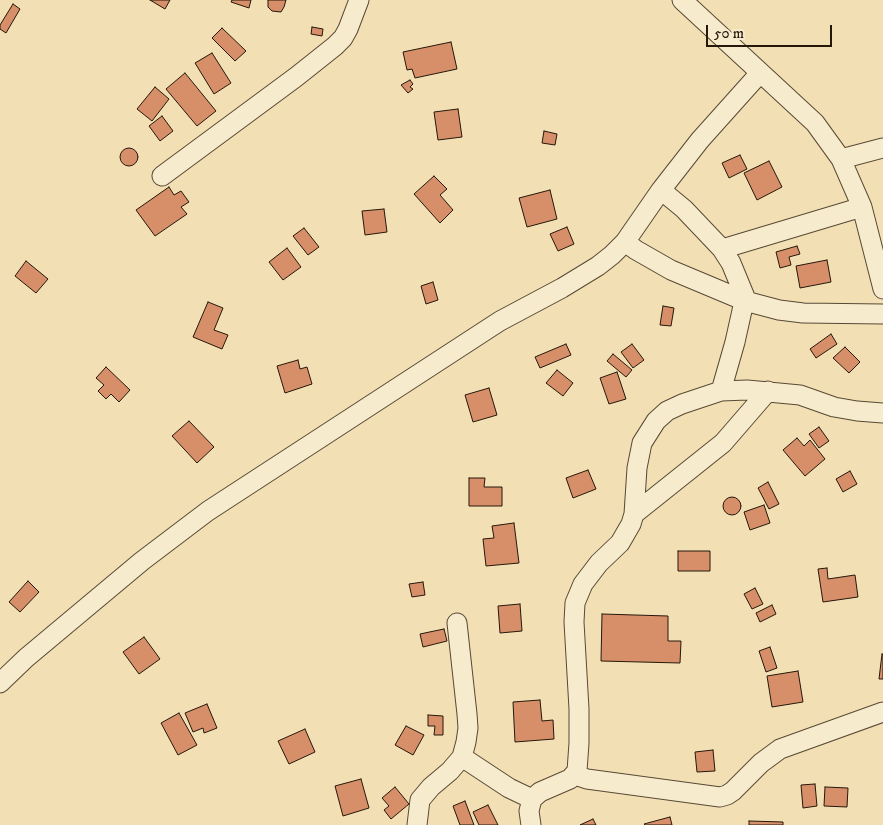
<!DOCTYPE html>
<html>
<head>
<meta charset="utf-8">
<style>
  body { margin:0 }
  #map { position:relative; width:883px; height:825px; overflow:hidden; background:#f2e0b4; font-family:"IM FELL DW Pica",serif }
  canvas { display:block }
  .scale { position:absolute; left:706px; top:25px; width:126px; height:22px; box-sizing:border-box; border:2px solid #25170a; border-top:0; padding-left:6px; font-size:15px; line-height:18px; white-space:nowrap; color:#25170a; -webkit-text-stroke:4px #f7ebce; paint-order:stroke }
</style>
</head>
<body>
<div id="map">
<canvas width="883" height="825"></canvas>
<div class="scale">50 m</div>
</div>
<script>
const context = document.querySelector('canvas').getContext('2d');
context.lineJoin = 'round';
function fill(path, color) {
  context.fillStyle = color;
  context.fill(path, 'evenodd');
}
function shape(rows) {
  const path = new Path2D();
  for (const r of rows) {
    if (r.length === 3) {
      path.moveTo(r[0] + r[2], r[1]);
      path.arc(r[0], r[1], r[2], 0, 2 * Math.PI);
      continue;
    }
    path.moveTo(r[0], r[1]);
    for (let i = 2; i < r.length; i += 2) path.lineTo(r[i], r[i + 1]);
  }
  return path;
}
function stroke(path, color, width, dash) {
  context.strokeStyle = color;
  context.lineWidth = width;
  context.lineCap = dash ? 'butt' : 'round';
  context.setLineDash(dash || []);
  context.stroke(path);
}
const building = shape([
  [150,0,170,0,165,9,150,0],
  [232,0,251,0,249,8,231,2,232,0],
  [268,0,286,0,284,7,281,12,272,11,268,7,268,0],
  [13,4,20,9,6,33,0,29,0,25,13,4],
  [312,27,323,29,322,36,311,34,312,27],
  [222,28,246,51,235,61,212,38,222,28],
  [451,42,457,69,415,78,412,69,407,70,403,52,451,42],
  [212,53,231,83,214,94,195,63,212,53],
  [185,73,216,111,197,126,166,89,185,73],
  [410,80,413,84,410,87,413,89,408,93,401,85,410,80],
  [155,87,169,99,152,121,137,109,155,87],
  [458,109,462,137,438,140,434,112,458,109],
  [162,116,173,131,160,141,149,126,162,116],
  [544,131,557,134,555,145,542,143,544,131],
  [129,157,9],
  [740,155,747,169,729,178,722,163,740,155],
  [769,161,782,187,757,200,744,173,769,161],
  [434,176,447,189,440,195,453,210,440,223,414,194,434,176],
  [169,187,174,195,181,191,189,202,181,207,187,214,155,236,136,210,169,187],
  [550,190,557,219,527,227,519,198,550,190],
  [384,209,387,232,365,235,362,211,384,209],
  [567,227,574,244,558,251,550,234,567,227],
  [304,228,319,247,308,255,293,236,304,228],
  [797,246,800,254,789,257,791,265,780,268,776,252,797,246],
  [287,248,301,267,283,280,269,262,287,248],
  [827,260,831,282,800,288,796,266,827,260],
  [26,261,48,279,36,293,15,276,26,261],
  [433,282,438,300,426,304,421,286,433,282],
  [208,302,223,308,214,330,228,335,222,349,193,337,208,302],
  [663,306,674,308,671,326,660,325,663,306],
  [831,334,837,344,816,358,810,349,831,334],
  [566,344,571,355,540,368,535,357,566,344],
  [632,344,644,360,633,368,621,352,632,344],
  [845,347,860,362,849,373,833,358,845,347],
  [613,354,632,370,626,377,607,361,613,354],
  [298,360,300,369,307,367,312,384,285,393,277,366,298,360],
  [106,367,130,390,119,402,111,394,106,399,98,391,104,385,96,378,106,367],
  [557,370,573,383,563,396,546,383,557,370],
  [617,372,626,399,609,404,600,378,617,372],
  [489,388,497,415,473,422,465,395,489,388],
  [189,421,214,447,197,463,172,436,189,421],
  [819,427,829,441,819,448,809,434,819,427],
  [797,438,804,446,810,440,825,459,805,476,783,450,797,438],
  [588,470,596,489,573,498,566,478,588,470],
  [850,471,857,484,843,492,836,479,850,471],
  [469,478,485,478,484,487,502,487,502,506,469,506,469,478],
  [768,482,779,504,769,509,758,488,768,482],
  [732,506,9],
  [764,505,770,523,750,530,744,512,764,505],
  [514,523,519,563,486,566,483,539,494,538,492,526,514,523],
  [678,551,710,551,710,571,678,571,678,551],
  [827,568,828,579,855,575,858,597,823,602,818,569,827,568],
  [28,581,39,592,20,612,9,602,28,581],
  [423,582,425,595,412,597,409,584,423,582],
  [755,588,763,604,752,609,744,594,755,588],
  [520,604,522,631,500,633,498,606,520,604],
  [772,605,776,614,760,622,756,613,772,605],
  [602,614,668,616,668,641,681,641,680,663,601,661,602,614],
  [444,629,447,641,423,647,420,634,444,629],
  [144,637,160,659,139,674,123,652,144,637],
  [770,647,777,668,766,672,759,651,770,647],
  [882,654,883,654,883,679,879,679,882,654],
  [798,671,803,702,772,707,767,676,798,671],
  [540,700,542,721,553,720,554,739,515,742,513,702,540,700],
  [207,704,217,728,204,733,203,728,193,732,185,713,207,704],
  [179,713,197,745,178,755,161,723,179,713],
  [428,715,443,716,443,735,434,735,435,726,428,726,428,715],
  [406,726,424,735,413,755,395,745,406,726],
  [305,729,315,752,289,764,278,741,305,729],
  [713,750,715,771,697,772,695,752,713,750],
  [361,779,369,808,343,816,335,786,361,779],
  [815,784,817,806,803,808,801,785,815,784],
  [395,787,409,804,391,819,384,810,389,806,382,798,395,787],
  [825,787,848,788,847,807,824,806,825,787],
  [465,801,474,825,460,825,453,806,465,801],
  [488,805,498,825,479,825,473,812,488,805],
  [670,817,672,825,645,825,644,824,670,817],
  [593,819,596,825,580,825,593,819],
  [749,821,783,822,783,825,749,825,749,821]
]);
const minor = shape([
  [682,0,815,123,841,159,862,207,883,289],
  [841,159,883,148],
  [162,176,296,77,335,46,343,38,348,29,359,0],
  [661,190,684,209,722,249,731,263,745,297,735,342,721,391],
  [625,242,636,250,671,270,745,301,779,310,803,313,883,314],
  [722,249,862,207],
  [634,514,723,443,768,391],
  [0,683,26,658,142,561,208,511,500,321,562,288,598,266,612,255,625,242,661,190,700,140,760,73],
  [462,757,509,788,532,799],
  [575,775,587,779,720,797,727,795,733,791,761,763,780,749,883,712],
  [417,825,420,800,431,787,450,771,462,757,466,742,468,728,467,714,457,623],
  [531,825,529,811,532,799,540,792,570,779,577,771,579,743,579,709,574,622,575,603,583,584,599,563,620,543,631,524,634,514,637,468,642,443,656,421,667,411,682,404,721,391,747,390,800,395,834,407,857,411,883,413]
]);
fill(building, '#d68f68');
stroke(building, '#25170a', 1);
stroke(minor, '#584934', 21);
stroke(minor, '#f7ebce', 19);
</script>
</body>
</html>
